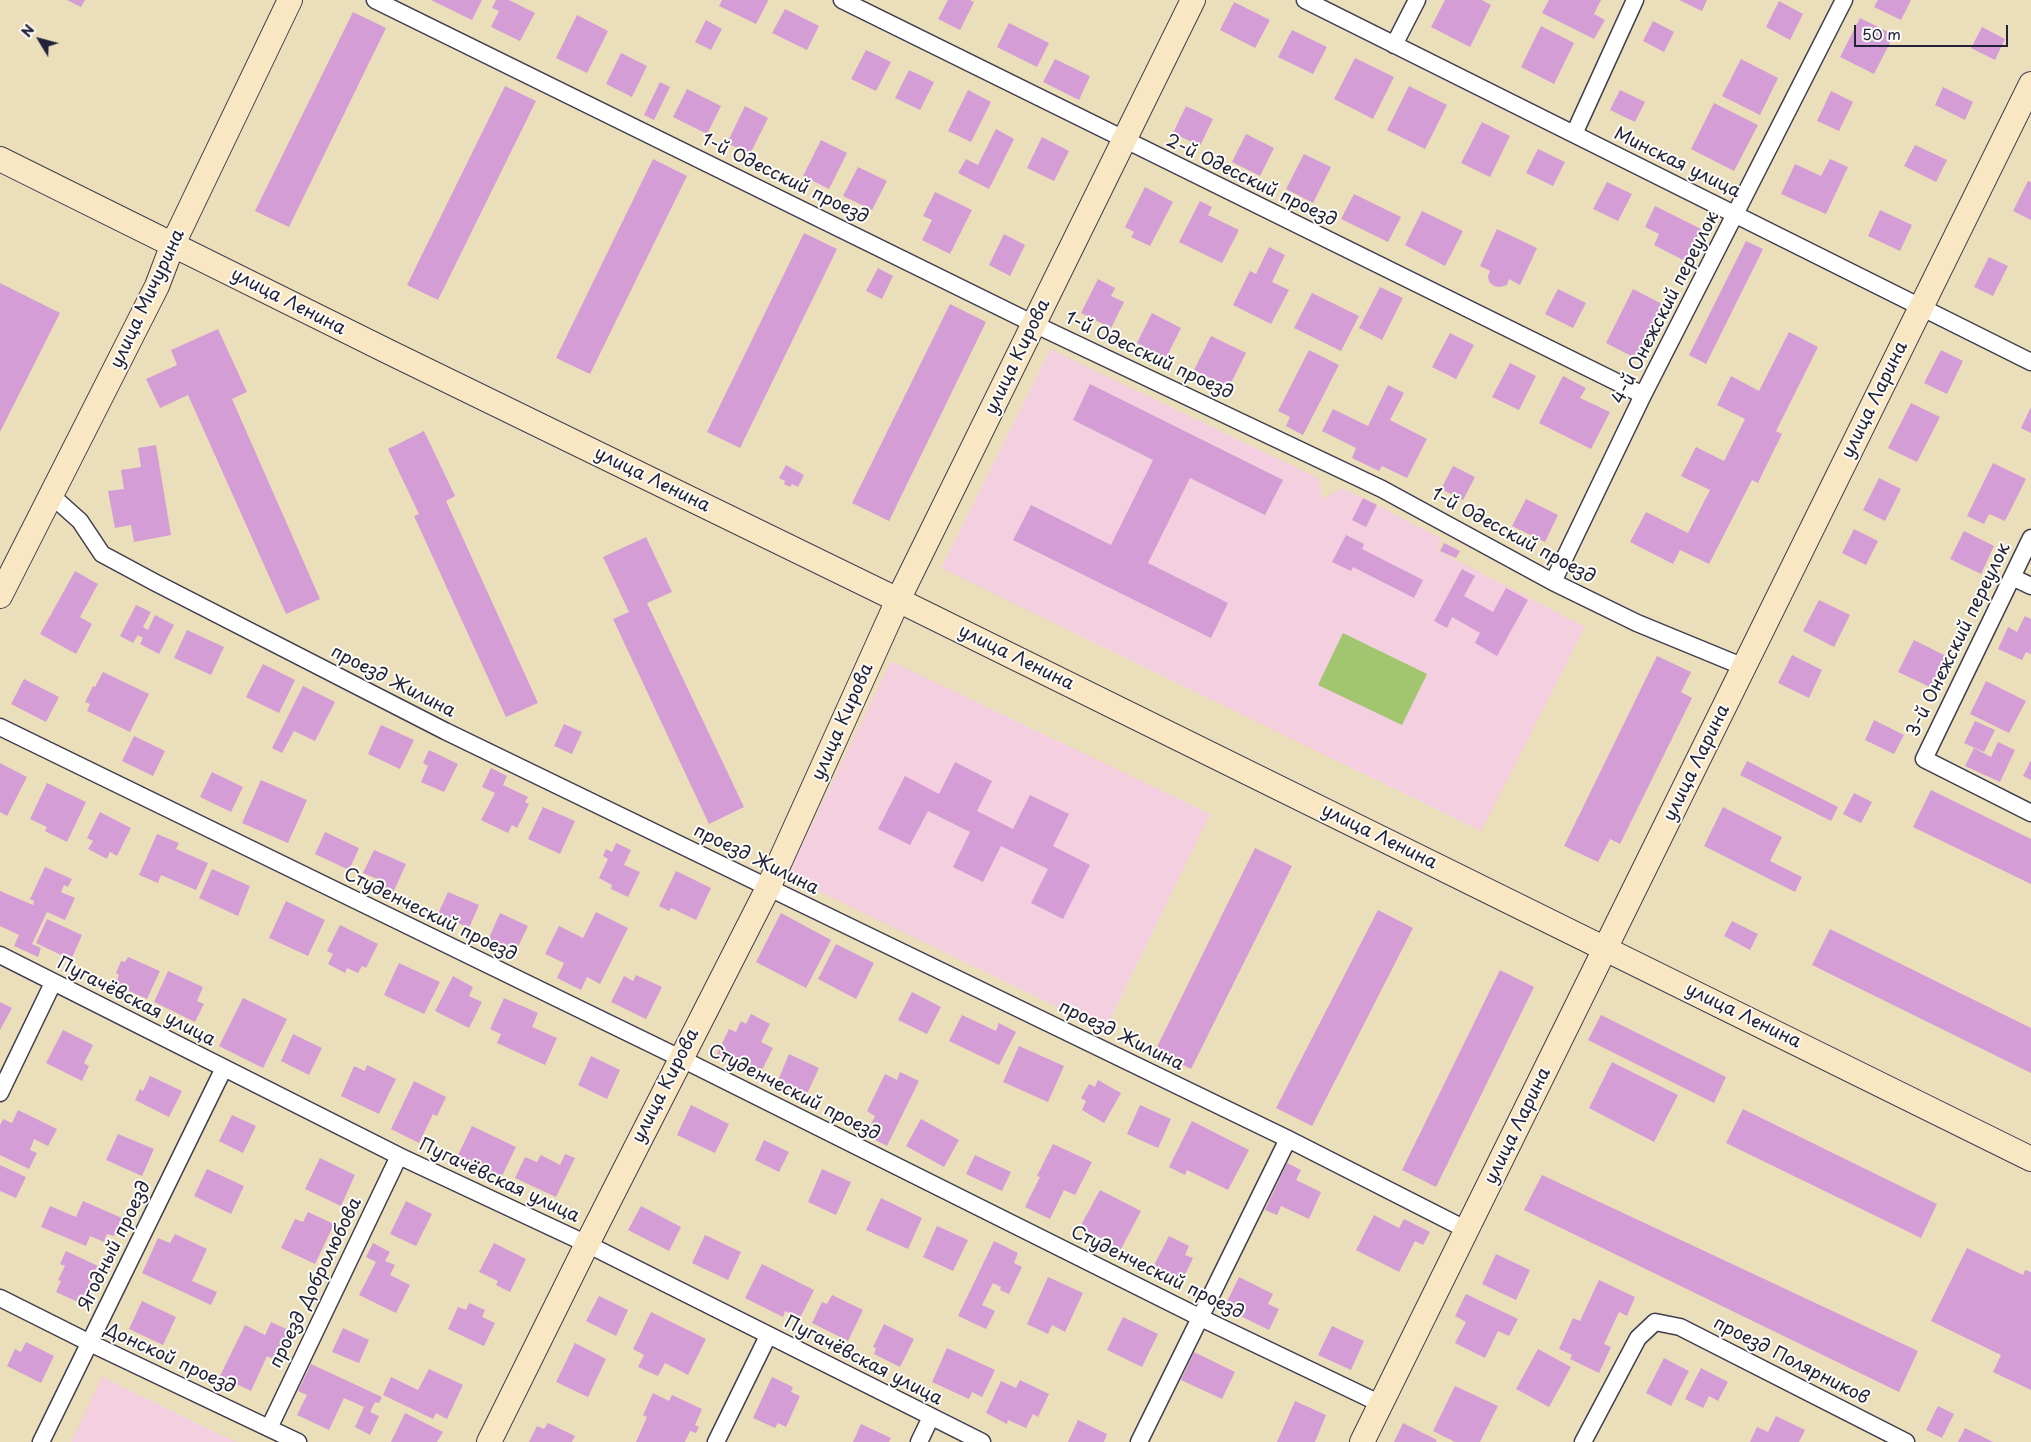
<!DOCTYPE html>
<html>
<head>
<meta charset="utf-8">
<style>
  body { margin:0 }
  #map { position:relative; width:2031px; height:1442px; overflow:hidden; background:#ebdfbb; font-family:"Playpen Sans",sans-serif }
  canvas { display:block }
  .north { position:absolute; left:15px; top:15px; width:50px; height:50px; -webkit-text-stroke:4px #fdfcf7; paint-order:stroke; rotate:307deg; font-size:14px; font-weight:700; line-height:20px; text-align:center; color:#22223b }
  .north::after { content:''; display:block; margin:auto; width:18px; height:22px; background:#22223b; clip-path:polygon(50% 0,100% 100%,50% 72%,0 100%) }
  .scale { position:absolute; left:1854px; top:25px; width:154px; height:22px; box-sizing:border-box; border:2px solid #22223b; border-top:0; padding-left:6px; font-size:15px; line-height:18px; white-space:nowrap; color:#22223b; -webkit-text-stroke:4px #fdfcf7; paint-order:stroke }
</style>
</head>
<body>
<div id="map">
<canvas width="2031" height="1442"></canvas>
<div class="north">N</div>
<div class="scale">50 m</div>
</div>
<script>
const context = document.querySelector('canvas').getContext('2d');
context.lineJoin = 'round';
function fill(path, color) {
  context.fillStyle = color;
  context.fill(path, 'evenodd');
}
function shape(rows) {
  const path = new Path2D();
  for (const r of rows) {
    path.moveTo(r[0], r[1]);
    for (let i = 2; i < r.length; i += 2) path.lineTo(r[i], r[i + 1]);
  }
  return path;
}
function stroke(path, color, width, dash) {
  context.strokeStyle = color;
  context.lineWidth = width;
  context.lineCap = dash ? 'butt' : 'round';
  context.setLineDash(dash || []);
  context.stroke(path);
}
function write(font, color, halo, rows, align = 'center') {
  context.font = font + ' "Playpen Sans",sans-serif';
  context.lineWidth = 4;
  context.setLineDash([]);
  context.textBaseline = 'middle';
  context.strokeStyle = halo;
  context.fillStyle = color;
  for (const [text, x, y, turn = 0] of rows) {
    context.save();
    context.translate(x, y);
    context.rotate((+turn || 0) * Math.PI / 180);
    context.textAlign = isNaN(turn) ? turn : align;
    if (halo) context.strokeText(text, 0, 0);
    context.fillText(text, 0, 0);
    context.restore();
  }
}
const built = shape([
  [1050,349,1318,478,1323,499,1341,488,1377,505,1442,539,1437,550,1585,627,1481,831,941,568],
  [891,661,1210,814,1105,1030,787,876],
  [102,1377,236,1442,71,1442]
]);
const green = shape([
  [1343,633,1427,674,1402,725,1318,685]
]);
const building = shape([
  [67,0,85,0,81,7],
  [431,0,482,0,472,20],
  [496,0,509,0,535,13,520,41,491,27,499,11,492,8],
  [722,0,767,0,768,1,756,24,719,6],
  [948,0,970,0,974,2,960,30,938,19],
  [1445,0,1482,0,1491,5,1470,47,1431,27],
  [1549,0,1601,0,1594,14,1605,20,1594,39,1542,13],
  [1679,0,1707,0,1702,11],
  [1878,0,1911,0,1901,20,1874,7],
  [1779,1,1803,14,1790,40,1766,27],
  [1234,2,1270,20,1255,48,1220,30],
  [785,9,819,26,807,50,772,33],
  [353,12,386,28,289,227,255,211],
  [577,15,608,31,587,73,556,58],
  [1860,18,1894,35,1874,74,1840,57],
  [706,20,722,29,711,50,695,42],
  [1653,21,1674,32,1664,52,1643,41],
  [1009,23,1049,43,1037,67,997,47],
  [1541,26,1574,43,1554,84,1521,67],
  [1982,27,2005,39,1995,60,1971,48],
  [1292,30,1327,47,1313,74,1278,57],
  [866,50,891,62,876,91,851,79],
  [621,53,647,66,632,97,606,84],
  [1355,58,1394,77,1373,119,1334,99],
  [1055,59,1090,76,1079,100,1043,82],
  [1741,59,1778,78,1760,115,1722,96],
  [909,70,934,82,920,110,895,98],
  [660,82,670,87,654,120,644,115],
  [505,86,536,101,438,300,407,285],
  [1409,86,1447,105,1425,149,1387,130],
  [1943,87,1973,102,1965,120,1935,105],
  [687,89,721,106,707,134,673,117],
  [968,90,991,102,971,142,948,131],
  [1620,90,1645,102,1635,122,1610,110],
  [1831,91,1853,102,1839,131,1817,121],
  [1714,103,1758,125,1734,171,1691,149],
  [745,106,768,118,750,154,727,143],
  [1186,106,1213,119,1200,146,1173,133],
  [1482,122,1510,136,1490,177,1461,163],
  [996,129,1014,139,989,189,958,173,966,159,978,165],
  [1246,134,1274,148,1260,176,1232,162],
  [1042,137,1069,151,1054,181,1027,168],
  [821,140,847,153,829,189,803,176],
  [1915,145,1947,160,1936,182,1904,166],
  [1538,149,1565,162,1553,186,1526,173],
  [1304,154,1331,167,1313,203,1286,189],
  [653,159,687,176,590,374,556,358],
  [1830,159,1848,167,1826,214,1781,194,1795,164,1821,176],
  [858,167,887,181,872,210,843,196],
  [2028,181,2031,182,2031,220,2013,211],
  [1607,182,1632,194,1618,221,1593,209],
  [1145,187,1173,202,1150,246,1131,237,1134,232,1125,227],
  [935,192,972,210,950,254,922,240,932,220,923,216],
  [1354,194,1401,217,1388,242,1341,219],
  [1200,201,1212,207,1208,215,1239,230,1222,263,1179,242],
  [1655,206,1701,229,1685,261,1654,245,1659,234,1645,227],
  [1880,210,1912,225,1900,251,1868,236],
  [1422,211,1463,231,1445,266,1405,245],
  [1497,229,1537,248,1520,285,1509,279,1507,285,1500,287,1494,286,1489,282,1488,276,1490,271,1480,266],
  [804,233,837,249,740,448,707,432],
  [1004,234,1025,245,1010,276,989,265],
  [1746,241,1763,249,1706,364,1689,355],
  [1269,247,1285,255,1272,282,1289,290,1271,324,1233,305,1250,271,1256,274],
  [1989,257,2008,266,1993,296,1974,287],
  [878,268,893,276,882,299,866,291],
  [1098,279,1115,288,1111,296,1124,302,1111,328,1081,313],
  [0,283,60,313,0,432],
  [1380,287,1403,298,1382,340,1359,328],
  [1558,289,1586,303,1573,328,1545,314],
  [1633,289,1664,305,1637,359,1606,343],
  [1312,293,1359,316,1341,351,1294,328],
  [950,304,986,322,889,521,852,503],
  [1152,313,1181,328,1166,358,1137,343],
  [218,329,247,392,232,399,320,599,286,614,188,395,160,408,146,379,177,365,171,350],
  [1789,332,1818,347,1776,431,1782,434,1770,458,1758,483,1752,480,1709,564,1680,550,1673,564,1630,542,1646,512,1688,533,1710,490,1681,476,1696,447,1724,461,1745,419,1717,405,1731,376,1759,391],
  [1450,333,1474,345,1456,379,1432,367],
  [1211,336,1246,353,1229,387,1194,370],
  [1309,350,1339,365,1303,435,1286,426,1290,417,1278,411],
  [1941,350,1963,361,1947,394,1924,383],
  [1510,363,1536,376,1519,410,1492,397],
  [1563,376,1586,388,1580,398,1610,412,1591,449,1539,423],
  [1090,384,1283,480,1265,515,1190,478,1148,563,1228,603,1211,638,1013,540,1031,505,1111,545,1153,460,1073,420],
  [1388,385,1404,393,1390,420,1427,439,1407,478,1382,466,1379,471,1352,458,1356,448,1322,431,1333,409,1368,426],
  [1911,403,1940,417,1917,462,1888,448],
  [2031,407,2031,433,2021,428],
  [424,431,455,496,446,501,538,703,506,717,414,516,419,514,388,449],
  [156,445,171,535,134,542,131,525,115,528,108,491,124,489,121,470,141,467,138,448],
  [1993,463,2026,479,2005,521,1989,514,1984,524,1967,516],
  [786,465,804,475,798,487,792,484,790,487,784,484,785,481,779,478],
  [1453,466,1475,477,1463,500,1441,489],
  [1879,478,1901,489,1885,521,1863,510],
  [1363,498,1377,505,1366,527,1352,520],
  [1526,499,1558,515,1545,542,1512,526],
  [1854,529,1878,541,1866,565,1842,553],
  [1964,531,1994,546,1981,574,1950,559],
  [1346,535,1364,544,1362,549,1423,580,1414,598,1353,567,1351,571,1332,562],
  [646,537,672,592,647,603,744,807,709,824,613,619,629,612,603,557],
  [1444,543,1460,551,1456,558,1440,551],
  [1462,569,1475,576,1464,596,1493,612,1506,588,1528,600,1497,656,1475,643,1480,633,1452,617,1447,628,1434,621],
  [75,571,98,584,80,617,92,624,76,654,40,634],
  [1819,600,1850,615,1834,647,1803,631],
  [136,605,151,612,143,627,148,630,155,615,174,625,159,654,140,644,143,638,138,635,133,643,120,636],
  [2025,616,2031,619,2031,654,2026,652,2022,660,1998,649,2008,627,2017,632],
  [187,630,224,647,211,675,174,658],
  [1914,640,1946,656,1930,687,1898,672],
  [1792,655,1822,670,1809,698,1778,683],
  [1657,656,1691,672,1681,692,1692,698,1620,844,1610,839,1598,862,1564,846],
  [263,664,295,680,279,713,246,697],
  [103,672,149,694,130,732,87,711,90,704,85,702,93,686,95,687],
  [24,679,59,697,46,722,11,704],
  [1986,681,2026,701,2009,733,1970,714],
  [303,686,335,702,315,741,294,731,282,753,272,748],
  [1874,720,1904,735,1894,754,1865,740],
  [1975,721,1995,730,1984,752,1964,743],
  [564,724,582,732,572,754,554,746],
  [381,725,414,740,400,769,368,754],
  [134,736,165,751,153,776,122,761],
  [1998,742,2015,750,2000,782,1965,766,1974,748,1991,757],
  [429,750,458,764,444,792,421,782,428,766,423,763],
  [2031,760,2031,780,2023,776],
  [1747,761,1838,807,1831,821,1740,775],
  [955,762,992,781,977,811,1013,829,1030,795,1069,814,1053,846,1090,865,1063,919,1031,903,1048,869,1001,846,983,882,953,867,970,832,928,811,910,845,878,829,905,776,939,794],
  [0,763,27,777,7,816,0,812],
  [491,768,507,776,503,785,528,797,525,802,529,804,517,828,512,825,508,833,481,820,495,793,482,787],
  [212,772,243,787,231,812,200,797],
  [261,780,307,800,288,843,242,823],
  [47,783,86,802,67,842,45,831,47,827,30,819],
  [1931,790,2031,839,2031,884,1913,827],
  [1854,793,1872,802,1861,823,1843,814],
  [543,807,575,821,560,854,528,839],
  [1723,807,1782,837,1770,861,1802,877,1795,892,1704,846],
  [100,812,131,828,117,856,110,852,107,859,88,849,93,841,87,838],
  [325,832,359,848,349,870,315,854],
  [157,834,179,843,176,849,208,863,196,890,161,875,158,883,139,875],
  [616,843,631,850,624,865,640,872,628,897,611,889,612,885,599,878,608,859,603,856,606,849,612,852],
  [1255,848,1292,866,1191,1069,1155,1051],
  [374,850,406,864,393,893,374,885,377,879,363,873],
  [45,867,72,879,68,887,64,885,61,892,75,898,65,920,47,912,32,944,41,948,38,957,14,946,19,935,0,926,0,891,33,905,34,901,30,899],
  [212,869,250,886,238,916,199,898],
  [676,871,711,888,696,920,671,908,669,911,659,906],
  [448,892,479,905,469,928,438,914],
  [286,901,325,920,308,956,269,938],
  [1378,910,1413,928,1312,1126,1276,1108],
  [596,912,628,928,600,984,587,977,581,990,557,978,564,963,545,954,559,926,583,938],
  [500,913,528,926,515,953,488,940],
  [781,913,831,940,806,988,756,962],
  [47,919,82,935,71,960,36,943],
  [1732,921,1758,934,1750,950,1724,936],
  [340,925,378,944,366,968,362,966,358,973,347,968,345,973,328,964,333,954,327,951],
  [1830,929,2031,1028,2031,1073,1812,965],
  [836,944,874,963,856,999,818,979],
  [128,957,160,971,147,999,115,985,119,975,116,973,121,961,125,962],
  [399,963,440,982,424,1014,384,995],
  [1500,970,1534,987,1436,1187,1402,1170],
  [168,971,203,987,197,1001,204,1004,195,1022,154,1002],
  [636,975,662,987,646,1019,611,1002,624,976,633,981],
  [453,976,473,987,469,996,482,1002,469,1028,435,1011],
  [912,992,941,1007,927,1034,898,1020],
  [243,998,287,1019,263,1068,219,1046],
  [504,998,538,1013,532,1027,557,1038,545,1065,497,1043,501,1034,490,1029],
  [0,1002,12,1008,0,1030],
  [751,1014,770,1024,761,1042,773,1048,759,1076,717,1054,729,1029,736,1032,741,1021,746,1024],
  [962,1015,996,1031,999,1023,1016,1032,999,1065,949,1041],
  [1601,1015,1726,1077,1714,1103,1588,1040],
  [63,1030,93,1045,84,1063,89,1066,82,1081,46,1063],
  [293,1034,322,1048,309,1075,281,1061],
  [1019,1046,1064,1066,1048,1102,1003,1082],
  [789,1054,819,1068,805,1098,776,1085],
  [591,1056,620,1070,607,1099,578,1085],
  [1612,1062,1678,1095,1654,1142,1589,1108],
  [367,1065,396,1079,379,1114,341,1096,354,1066,365,1071],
  [900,1072,919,1081,887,1146,866,1135,875,1116,867,1111,885,1074,897,1080],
  [150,1076,182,1091,169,1117,135,1100,140,1089,143,1091],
  [1098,1080,1121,1093,1104,1123,1082,1110,1086,1101,1081,1098,1089,1084,1095,1087],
  [414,1081,446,1097,437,1116,433,1114,419,1143,391,1129],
  [691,1105,729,1124,715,1153,677,1135],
  [1140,1105,1171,1119,1158,1148,1127,1134],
  [1743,1109,1937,1204,1921,1238,1726,1143],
  [18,1110,57,1129,48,1146,34,1139,30,1150,37,1153,29,1169,0,1155,0,1125,3,1119,12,1123],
  [232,1115,256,1126,243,1153,219,1141],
  [921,1119,959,1140,944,1167,906,1146],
  [1192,1121,1249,1150,1228,1190,1187,1170,1185,1175,1169,1167],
  [472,1126,516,1147,500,1180,456,1159],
  [118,1134,154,1149,142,1176,106,1160],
  [764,1140,789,1152,779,1172,755,1160],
  [1053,1144,1092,1162,1075,1195,1064,1190,1050,1219,1025,1207,1040,1177,1037,1176],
  [565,1154,575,1158,556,1197,515,1178,525,1157,537,1162,541,1155,560,1165],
  [975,1155,1011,1172,1002,1191,966,1174],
  [320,1158,355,1175,341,1206,305,1189],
  [1287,1163,1301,1170,1296,1180,1321,1192,1309,1219,1281,1206,1277,1215,1265,1210],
  [0,1165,26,1177,16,1198,0,1191],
  [207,1169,244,1186,231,1214,194,1196],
  [822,1169,851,1182,836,1215,808,1202],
  [1542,1175,1918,1351,1899,1392,1524,1210],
  [1100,1190,1141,1211,1121,1249,1080,1227],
  [881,1198,922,1218,908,1249,866,1230],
  [83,1201,122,1218,114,1236,107,1234,104,1242,90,1236,86,1246,41,1227,50,1206,76,1217],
  [406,1201,432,1214,416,1246,390,1234],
  [641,1206,681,1227,669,1251,628,1230],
  [308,1212,334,1224,315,1264,281,1248,295,1219,303,1222],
  [1374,1215,1399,1228,1404,1219,1430,1232,1423,1245,1415,1241,1399,1272,1356,1250],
  [937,1226,968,1240,953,1271,923,1257],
  [175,1234,207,1249,192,1281,217,1292,211,1305,142,1273,158,1238,170,1243],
  [705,1235,741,1252,728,1280,692,1263],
  [1169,1236,1189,1246,1185,1255,1193,1258,1182,1281,1153,1267],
  [994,1241,1018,1253,1014,1263,1022,1267,1009,1294,1000,1290,1001,1287,993,1283,982,1305,995,1311,986,1329,958,1316],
  [373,1243,390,1252,385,1261,395,1265,390,1275,410,1285,396,1313,359,1295,376,1262,366,1257],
  [494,1243,526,1259,510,1292,496,1285,498,1281,479,1272],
  [1967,1248,2023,1275,2025,1270,2031,1272,2031,1390,1993,1372,2001,1355,1931,1321],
  [66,1251,98,1266,80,1303,56,1292,61,1281,58,1280,65,1266,60,1264],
  [1496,1254,1530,1270,1516,1300,1482,1284],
  [762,1264,814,1290,800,1318,785,1311,783,1317,745,1298],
  [1048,1277,1083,1293,1065,1332,1052,1325,1048,1334,1027,1324],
  [1239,1277,1273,1294,1268,1304,1279,1309,1269,1330,1224,1308],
  [1599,1280,1635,1297,1627,1316,1619,1312,1604,1344,1611,1347,1599,1373,1570,1359,1572,1355,1559,1349,1573,1318,1580,1321],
  [1466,1294,1518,1319,1509,1336,1498,1331,1485,1358,1455,1343,1466,1322,1455,1316],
  [832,1295,863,1310,848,1341,812,1323,822,1302,827,1304],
  [599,1296,628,1310,616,1336,586,1321],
  [142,1301,176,1317,163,1345,129,1329],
  [469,1303,485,1310,482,1317,495,1323,484,1346,448,1329,458,1307,466,1310],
  [651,1312,706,1339,688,1375,665,1363,658,1376,638,1367,644,1355,633,1349],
  [1123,1317,1158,1334,1142,1367,1107,1350],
  [271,1322,295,1333,281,1363,267,1356,251,1391,220,1376,245,1325,265,1335],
  [884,1324,914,1339,900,1367,874,1354,876,1348,873,1347],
  [1332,1326,1364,1341,1351,1370,1318,1355],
  [343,1328,369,1340,359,1363,332,1352],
  [26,1342,54,1356,41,1383,7,1366,15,1349,21,1352],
  [575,1343,606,1359,588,1397,556,1382],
  [947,1348,995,1370,982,1397,972,1392,969,1399,932,1382],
  [1538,1349,1571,1367,1549,1407,1516,1389],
  [1194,1352,1235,1372,1222,1399,1181,1380],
  [1664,1358,1689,1371,1671,1406,1646,1393],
  [311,1364,382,1397,379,1403,375,1402,370,1412,379,1416,370,1435,355,1427,364,1407,344,1398,329,1430,297,1415,307,1395,298,1391],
  [1701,1368,1728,1382,1718,1401,1709,1396,1703,1408,1685,1399],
  [429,1369,463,1385,447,1419,436,1413,433,1419,383,1395,391,1377,418,1390],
  [772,1377,793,1387,791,1392,800,1396,786,1427,778,1423,775,1428,753,1418],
  [1020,1380,1049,1394,1038,1417,1033,1414,1026,1428,1008,1420,1007,1424,986,1413,1001,1381,1016,1388],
  [1455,1386,1498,1406,1480,1442,1455,1442,1433,1431],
  [653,1393,669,1401,672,1395,702,1409,695,1425,699,1427,696,1433,690,1431,685,1442,636,1442,647,1417,643,1415],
  [1295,1401,1326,1415,1315,1442,1277,1442],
  [1938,1406,1954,1414,1942,1438,1926,1430],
  [405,1413,443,1432,437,1442,391,1442],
  [1776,1416,1805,1430,1799,1442,1750,1442,1757,1427,1768,1432],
  [1078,1420,1107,1434,1104,1442,1068,1442],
  [548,1423,575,1436,572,1442,529,1442,537,1426,544,1429],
  [1403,1423,1437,1440,1436,1442,1394,1442],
  [861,1424,891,1438,889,1442,853,1442],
  [1965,1428,1993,1442,1958,1442]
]);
const street = shape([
  [375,0,1034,324,1382,489,1553,582,1637,623,1744,667],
  [842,0,1643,395],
  [1305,0,2031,362],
  [1394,45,1417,0],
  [1574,134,1635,0],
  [51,495,80,521,102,554,156,583,445,731,1288,1139,1467,1230],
  [2031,538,1924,759,2031,813],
  [2012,577,2031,586],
  [1553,582,1643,395,1844,0],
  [0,727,680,1058,1199,1317,1381,1404],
  [0,955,399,1156,587,1244,982,1442],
  [0,1093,53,983],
  [0,1298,90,1343,298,1442],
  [269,1428,399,1156],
  [41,1442,224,1068],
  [716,1442,768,1336],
  [919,1442,931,1417],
  [1139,1442,1288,1139],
  [1583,1442,1638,1338,1655,1322,1680,1327,1906,1442]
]);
const secondary = shape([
  [0,159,389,352,898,600,2031,1159],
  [0,596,157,286,173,244,290,0],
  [489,1442,587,1244,768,888,898,600,1193,0],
  [1362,1442,2031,84]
]);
const streetNames = [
  ["Минская улица",1677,163,26],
  ["1-й Одесский проезд",785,179,26],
  ["2-й Одесский проезд",1251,181,26],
  ["улица Мичурина",148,299,-65],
  ["улица Ленина",288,302,27],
  ["4-й Онежский переулок",1666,308,-63],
  ["1-й Одесский проезд",1149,356,25],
  ["улица Кирова",1018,357,-64],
  ["улица Ларина",1875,400,-64],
  ["улица Ленина",652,480,26],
  ["1-й Одесский проезд",1513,536,28],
  ["3-й Онежский переулок",1959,640,-64],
  ["улица Ленина",1016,658,26],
  ["проезд Жилина",393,682,27],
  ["улица Кирова",843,722,-66],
  ["улица Ларина",1697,763,-64],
  ["улица Ленина",1379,837,26],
  ["проезд Жилина",756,860,26],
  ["Студенческий проезд",430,915,26],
  ["Пугачёвская улица",136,1002,27],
  ["улица Ленина",1743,1016,26],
  ["проезд Жилина",1121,1036,26],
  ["улица Кирова",666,1086,-63],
  ["Студенческий проезд",794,1093,27],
  ["улица Ларина",1518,1126,-64],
  ["Пугачёвская улица",499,1181,25],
  ["Ягодный проезд",115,1246,-64],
  ["Студенческий проезд",1157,1273,26],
  ["проезд Добролюбова",316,1283,-64],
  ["Донской проезд",170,1359,25],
  ["Пугачёвская улица",863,1361,27],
  ["проезд Полярников",1791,1361,27]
];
fill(built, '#f3cfdf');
fill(green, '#a2c56f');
fill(building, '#d59dd5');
stroke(street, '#403e4e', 19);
stroke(secondary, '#403e4e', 26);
stroke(street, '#fff', 16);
stroke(secondary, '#f9e7c3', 24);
write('18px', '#22223b', '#fdfcf7', streetNames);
</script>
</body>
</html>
